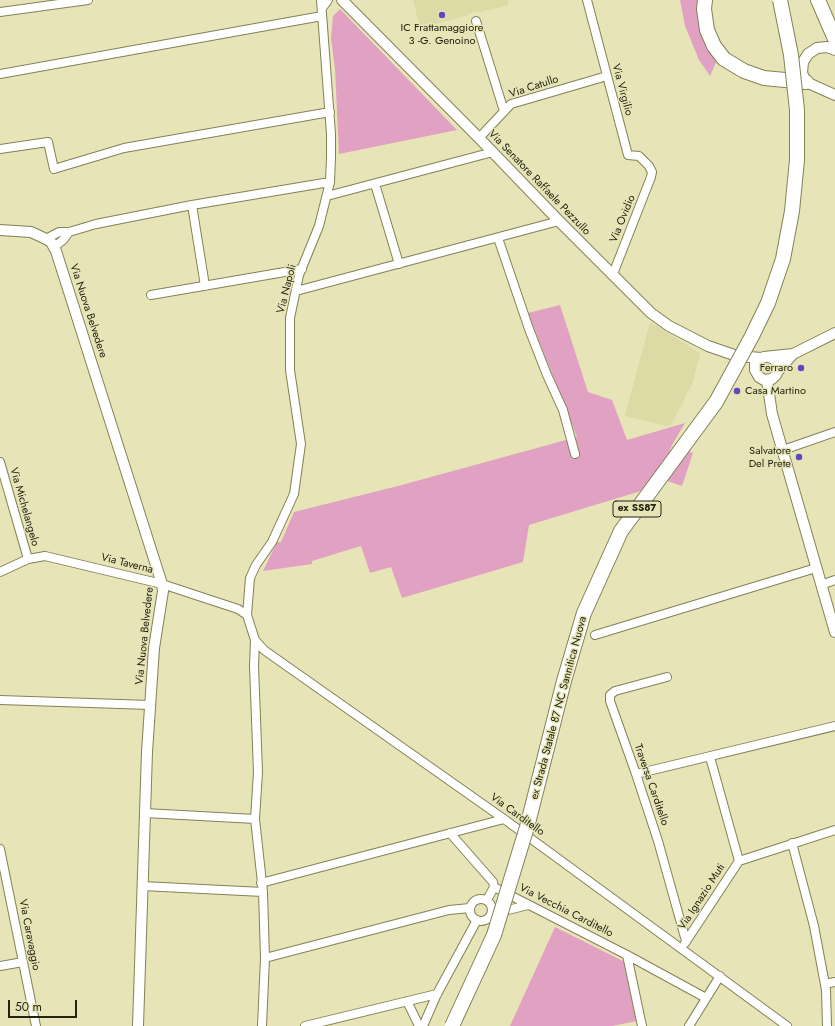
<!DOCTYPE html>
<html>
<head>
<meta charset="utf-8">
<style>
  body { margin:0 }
  #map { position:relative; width:835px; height:1026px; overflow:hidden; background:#e7e5b7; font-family:Jost,sans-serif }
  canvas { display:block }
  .scale { position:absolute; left:8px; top:1000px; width:69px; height:18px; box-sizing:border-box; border:2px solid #242312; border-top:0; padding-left:5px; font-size:12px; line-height:14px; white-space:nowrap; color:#242312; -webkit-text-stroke:3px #e7e5b7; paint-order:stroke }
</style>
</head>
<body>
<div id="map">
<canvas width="835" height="1026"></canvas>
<div class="scale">50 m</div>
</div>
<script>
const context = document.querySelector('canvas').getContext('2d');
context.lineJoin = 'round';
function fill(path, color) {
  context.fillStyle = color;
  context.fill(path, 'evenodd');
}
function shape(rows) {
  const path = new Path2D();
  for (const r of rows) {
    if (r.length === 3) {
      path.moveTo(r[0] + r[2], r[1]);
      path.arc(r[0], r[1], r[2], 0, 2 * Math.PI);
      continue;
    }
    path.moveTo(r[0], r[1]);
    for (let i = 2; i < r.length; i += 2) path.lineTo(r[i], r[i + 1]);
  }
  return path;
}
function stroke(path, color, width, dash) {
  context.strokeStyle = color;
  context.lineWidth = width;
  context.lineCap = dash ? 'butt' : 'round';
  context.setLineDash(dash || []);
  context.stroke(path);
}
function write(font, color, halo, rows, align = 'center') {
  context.font = font + ' Jost,sans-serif';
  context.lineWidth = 3;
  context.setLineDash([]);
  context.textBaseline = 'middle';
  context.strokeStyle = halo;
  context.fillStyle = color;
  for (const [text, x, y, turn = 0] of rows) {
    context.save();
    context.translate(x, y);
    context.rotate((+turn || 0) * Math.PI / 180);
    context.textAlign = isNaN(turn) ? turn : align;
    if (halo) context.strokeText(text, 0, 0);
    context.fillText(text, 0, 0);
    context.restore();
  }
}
const built = shape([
  [413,0,508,0,509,5,480,12,477,11,468,14,466,16,420,28],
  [650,322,700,353,693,382,671,425,667,426,625,416]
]);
const green = shape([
  [680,0,700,0,717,60,710,76,699,60,685,26],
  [340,9,457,130,339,154,335,69,331,38,333,16],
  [560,305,588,392,612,400,627,440,685,423,672,445,666,461,641,491,529,525,523,562,402,598,391,567,370,573,361,546,312,561,312,564,263,571,277,542,281,542,294,512,398,486,577,437,528,313],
  [673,446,693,453,682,486,662,479],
  [555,927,625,962,637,1021,612,1026,510,1026]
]);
const minor = shape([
  [321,0,331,134,331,158,330,182,319,226,299,275,290,318,290,370,301,444,294,494,272,542,256,565,250,578,247,615,255,640,264,650,281,662,504,819,787,1026],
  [587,0,628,155,639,156,649,166,652,172,651,177,613,274],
  [322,8,328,0],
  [0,12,88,0],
  [476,21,504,111],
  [0,74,322,16],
  [479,138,511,104,607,76],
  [0,149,48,142,54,169,124,148,330,112],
  [375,184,399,264],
  [327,196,493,152],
  [192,205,205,286],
  [498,238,529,329,547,375,563,410,575,454],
  [46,239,59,232,69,232,96,224,192,205,330,182],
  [54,247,63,240,69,232],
  [296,291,559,221],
  [151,295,302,269],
  [783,450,835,432],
  [0,462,28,559],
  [0,572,28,559,45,556,162,584,238,609,247,615],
  [821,585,835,580],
  [595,635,816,568],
  [255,640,254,666,258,772,255,819,263,892,265,958,262,1026],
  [667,677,615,691,610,695,610,701,636,774,658,841,686,941],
  [0,700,150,705],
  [710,757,739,861],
  [636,774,835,726],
  [145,813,255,819],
  [450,833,493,882,494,887,487,900],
  [792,843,814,926,826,990,827,1026],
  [0,849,36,1026],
  [261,883,504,819],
  [142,886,263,892],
  [494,887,627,955,706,998],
  [481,910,11],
  [500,912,528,905],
  [685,943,739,861,835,830],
  [627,955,642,1026],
  [265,958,449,910,470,908],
  [0,966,23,962],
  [825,984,835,982],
  [407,1001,419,1026],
  [305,1026,437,994],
  [423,1026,437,994,477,920],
  [689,1026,720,976]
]);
const tertiary = shape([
  [342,0,479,138,559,221,651,313,669,326,708,346,737,356,761,358],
  [835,50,827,47,817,48,808,54,803,62,802,73,806,82,835,95],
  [0,230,31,232,46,239,51,242,56,251,162,584,163,591,154,648,147,752,138,1026],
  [769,357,774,359,777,363,778,371,776,375,772,379,764,380,759,377,755,370,755,364,759,359,764,357,793,354],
  [778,371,793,354,835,333],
  [767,380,772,414,835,632]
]);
const trunk = shape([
  [705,0,704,9,707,30,714,46,724,59,744,71,764,78,806,82],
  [818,0,835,39]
]);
const trunkBridge = shape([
  [452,1026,494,935,527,827,564,681,584,613,621,531,716,402,733,371,752,336,768,303,783,259,792,211,797,160,797,110,791,55,780,0]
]);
const markers = [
  [442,15,4,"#5d48c0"],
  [801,368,4,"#5d48c0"],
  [737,391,4,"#5d48c0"],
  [799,457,4,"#5d48c0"]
];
const shields = [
  [637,509,48]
];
const shieldNames = [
  ["ex SS87",637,509]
];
const poiNames = [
  ["IC Frattamaggiore",442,28,"center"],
  ["3 -G. Genoino",442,41,"center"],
  ["Ferraro",793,368],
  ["Casa Martino",745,391,"left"],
  ["Salvatore",791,451],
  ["Del Prete",791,464]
];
const streetNames = [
  ["Via Catullo",534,87,-18],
  ["Via Virgilio",622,90,75],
  ["Via Senatore Raffaele Pezzullo",539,183,46],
  ["Via Ovidio",623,219,-68],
  ["Via Napoli",287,289,-76],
  ["Via Nuova Belvedere",88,311,72],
  ["Via Michelangelo",24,507,74],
  ["Via Taverna",127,564,14],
  ["Via Nuova Belvedere",145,636,-84],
  ["ex Strada Statale 87 NC Sannitica Nuova",559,708,-75],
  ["Traversa Carditello",651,785,71],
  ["Via Carditello",517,815,36],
  ["Via Ignazio Muti",702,897,-57],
  ["Via Vecchia Carditello",566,911,27],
  ["Via Caravaggio",29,935,79]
];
fill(built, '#dcdaa5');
fill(green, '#e1a1c3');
stroke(minor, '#838156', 10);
stroke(tertiary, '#838156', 12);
stroke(trunk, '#838156', 16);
stroke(minor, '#fff', 8);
stroke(tertiary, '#fff', 10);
stroke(trunk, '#fff', 14);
stroke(trunkBridge, '#838156', 16, []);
stroke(trunkBridge, '#fff', 14);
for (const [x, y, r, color] of markers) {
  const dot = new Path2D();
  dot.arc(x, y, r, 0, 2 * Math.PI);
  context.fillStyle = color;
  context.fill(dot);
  stroke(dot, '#e7e5b7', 1.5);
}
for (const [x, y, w] of shields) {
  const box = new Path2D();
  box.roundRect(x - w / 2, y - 8, w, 16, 3);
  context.fillStyle = '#e7e5b7';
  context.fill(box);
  stroke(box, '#242312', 1);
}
write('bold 10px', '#242312', null, shieldNames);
write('11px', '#242312', '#e7e5b7', poiNames, 'right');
write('11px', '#242312', '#e7e5b7', streetNames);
</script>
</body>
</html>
